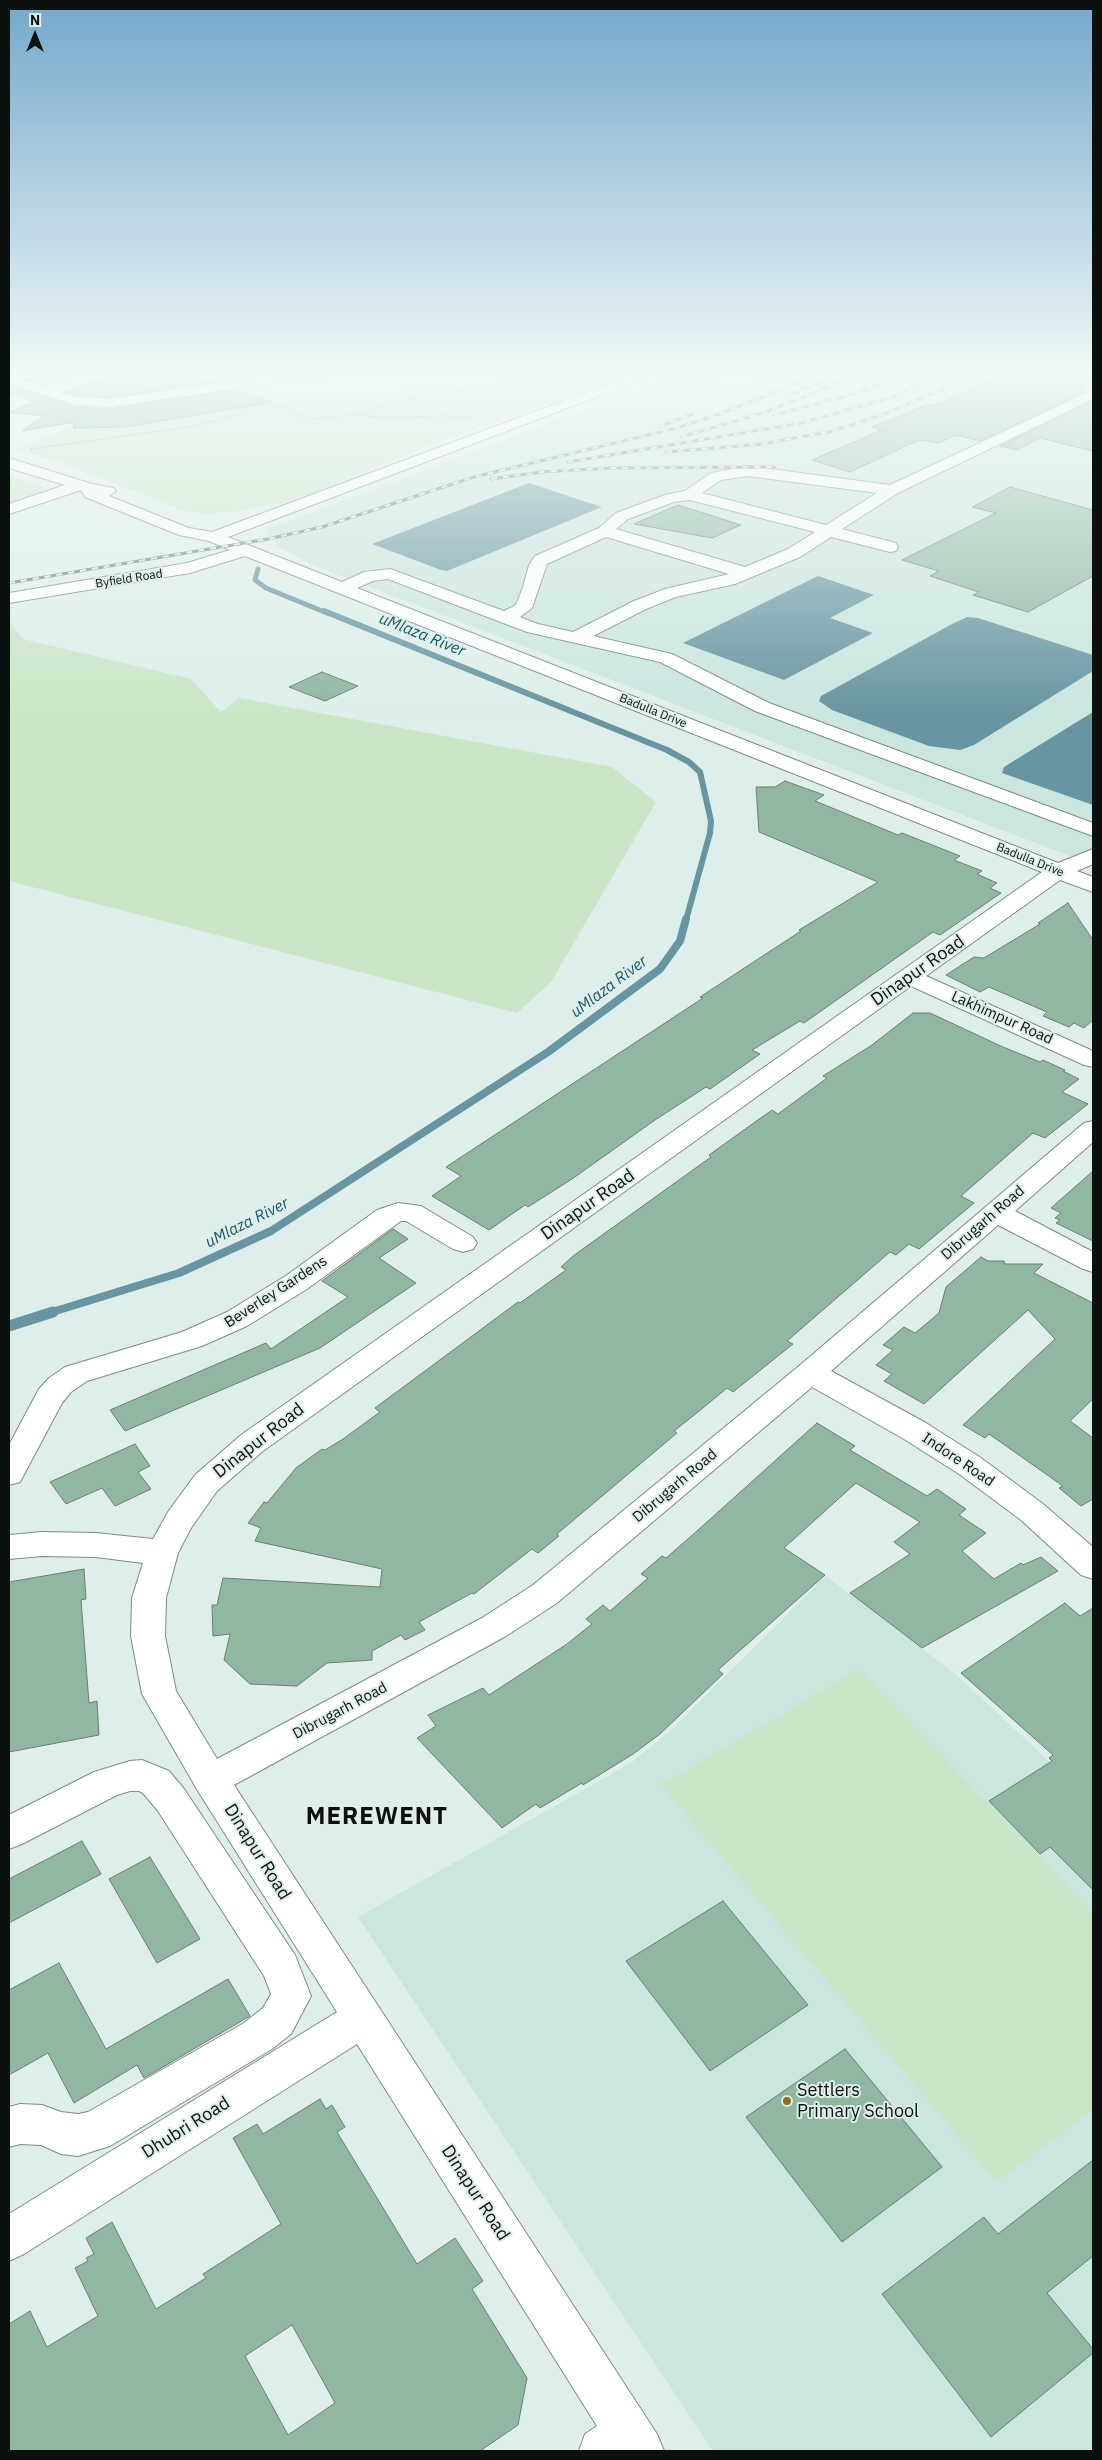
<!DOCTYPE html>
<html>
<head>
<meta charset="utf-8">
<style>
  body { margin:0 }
  #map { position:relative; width:1102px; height:2460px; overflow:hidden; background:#deefeb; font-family:"IBM Plex Sans",sans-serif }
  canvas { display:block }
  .frame { position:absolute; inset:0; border:10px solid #0b110f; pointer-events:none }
  .north { position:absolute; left:10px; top:10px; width:50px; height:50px; -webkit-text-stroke:4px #deefeb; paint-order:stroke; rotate:0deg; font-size:14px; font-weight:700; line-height:20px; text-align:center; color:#0b110f }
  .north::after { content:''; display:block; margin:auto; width:18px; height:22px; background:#0b110f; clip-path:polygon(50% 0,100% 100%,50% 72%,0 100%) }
</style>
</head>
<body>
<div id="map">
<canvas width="1102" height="2460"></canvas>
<div class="frame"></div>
<div class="north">N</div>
</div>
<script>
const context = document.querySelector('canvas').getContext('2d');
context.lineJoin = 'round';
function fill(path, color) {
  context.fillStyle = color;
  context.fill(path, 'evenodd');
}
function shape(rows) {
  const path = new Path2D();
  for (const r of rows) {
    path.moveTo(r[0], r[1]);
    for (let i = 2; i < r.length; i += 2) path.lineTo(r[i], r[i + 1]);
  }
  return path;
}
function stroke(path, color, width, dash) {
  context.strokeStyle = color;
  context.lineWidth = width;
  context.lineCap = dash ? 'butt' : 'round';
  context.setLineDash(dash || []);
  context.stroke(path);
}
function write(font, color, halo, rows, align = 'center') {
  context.font = font + ' "IBM Plex Sans",sans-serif';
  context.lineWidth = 4;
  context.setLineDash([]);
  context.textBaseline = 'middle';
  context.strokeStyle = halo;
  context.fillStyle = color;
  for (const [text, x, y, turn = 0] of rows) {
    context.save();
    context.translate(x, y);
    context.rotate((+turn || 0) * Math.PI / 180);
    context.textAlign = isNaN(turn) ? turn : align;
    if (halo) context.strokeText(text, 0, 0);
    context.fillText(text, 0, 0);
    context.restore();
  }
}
const built = shape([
  [687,371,1093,371,1093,865,310,564,278,546,265,530],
  [826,1576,959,1677,1093,1803,1093,2451,713,2451,358,1917,631,1763,669,1732]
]);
const green = shape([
  [264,371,270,377,232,383,201,372],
  [557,371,642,371,426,447,319,491,283,503,238,511,208,514,184,511,65,464,16,449,66,428,124,428,269,403,505,380],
  [9,476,38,483,45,489,40,494,9,503],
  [9,620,23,639,191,679,221,712,239,698,612,767,656,802,551,982,517,1013,9,881],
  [859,1669,1093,1913,1093,2109,997,2182,661,1785]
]);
const water = shape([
  [529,483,602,507,447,571,441,570,372,544],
  [818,576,874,595,830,618,873,633,784,680,683,643],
  [967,617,978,618,1093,655,1093,671,974,745,960,750,929,746,832,710,819,701,821,696,952,624],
  [1093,712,1093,805,1002,773,1004,767]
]);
const streamFar3 = shape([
  [258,569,255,580,266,588,327,613]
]);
const streamFar2 = shape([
  [324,611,667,750,689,762,700,772,711,821,710,833,686,920]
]);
const streamFar1 = shape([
  [49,1313,179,1273,271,1231,548,1052,660,969,680,941,686,919]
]);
const stream = shape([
  [9,1326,53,1312]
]);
const building = shape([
  [56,371,90,371,45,385,25,379,56,371],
  [123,371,182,371,213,382,109,397,76,395,66,392,120,376,123,371],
  [1011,371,1093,372,1082,391,1085,392,980,441,956,435,939,443,919,440,850,472,812,460,882,430,872,427,929,404,935,405,1011,371],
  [9,386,75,407,109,409,237,390,273,402,126,427,73,428,75,422,22,431,44,416,9,412,34,402,9,391,9,386],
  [1093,401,1093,451,1040,438,1017,450,1000,446,1093,401],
  [1010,487,1093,510,1093,576,1028,612,973,595,979,592,930,576,939,571,902,560,996,513,972,507,1010,487],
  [678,505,741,525,712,538,634,524,678,505],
  [322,672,358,686,325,701,289,687,322,672],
  [785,781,824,795,815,801,898,835,902,833,960,856,954,860,982,871,977,874,997,883,990,888,1001,893,940,935,933,932,804,1023,800,1021,752,1050,760,1054,710,1089,706,1087,655,1120,572,1179,528,1207,525,1205,489,1230,432,1196,461,1176,446,1167,703,998,700,997,801,931,799,930,878,882,759,832,756,787,775,787,785,781],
  [1068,903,1093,940,1093,1020,1084,1028,1074,1023,1069,1027,1043,1016,1047,1012,989,987,980,992,946,975,974,957,984,958,1040,924,1038,923,1068,903],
  [913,1013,930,1013,1003,1047,1040,1062,1043,1060,1065,1070,1063,1071,1079,1079,1062,1092,1088,1104,1045,1138,1033,1133,961,1196,974,1203,919,1249,909,1244,896,1255,890,1252,787,1341,793,1344,733,1392,727,1388,698,1412,674,1431,677,1433,557,1534,559,1536,538,1553,532,1549,474,1594,472,1593,419,1622,425,1630,405,1640,401,1635,372,1651,372,1660,327,1663,297,1686,250,1684,224,1660,230,1634,213,1636,212,1605,217,1605,223,1578,380,1587,382,1569,255,1541,261,1528,248,1523,264,1502,267,1503,296,1468,322,1449,325,1450,343,1439,380,1412,375,1408,518,1302,520,1303,566,1270,561,1267,573,1256,711,1157,709,1155,772,1110,778,1114,827,1078,823,1076,872,1045,913,1013],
  [1093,1171,1093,1241,1056,1223,1060,1220,1055,1218,1061,1213,1051,1208,1093,1171],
  [393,1229,408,1239,379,1258,416,1283,320,1348,125,1431,110,1410,266,1343,271,1349,348,1297,322,1281,393,1229],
  [981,1257,988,1261,1004,1261,1005,1264,1043,1264,1034,1273,1093,1303,1093,1399,1070,1421,1093,1438,1093,1499,1081,1506,1059,1488,1063,1486,989,1434,985,1438,963,1425,1055,1339,1028,1310,924,1404,884,1381,892,1374,876,1365,893,1350,883,1345,904,1327,915,1333,939,1313,946,1287,981,1257],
  [817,1423,855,1446,850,1450,927,1496,937,1489,966,1509,959,1515,986,1533,962,1551,994,1579,1021,1563,1023,1565,1041,1557,1058,1571,922,1648,850,1593,910,1554,894,1542,920,1522,856,1483,784,1548,825,1575,718,1670,723,1674,660,1734,633,1754,583,1785,582,1783,540,1808,536,1804,502,1828,417,1738,436,1726,428,1715,483,1688,489,1695,567,1644,592,1624,586,1619,603,1605,610,1611,648,1578,641,1574,662,1556,666,1558,697,1531,817,1423],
  [135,1444,150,1466,138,1472,151,1489,115,1506,102,1488,66,1504,50,1482,135,1444],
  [84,1569,86,1599,81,1600,89,1703,97,1701,99,1735,9,1752,9,1582,84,1569],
  [1065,1603,1080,1616,1093,1608,1093,1890,1050,1847,1040,1854,989,1801,1052,1761,1049,1758,1053,1755,961,1673,1065,1603],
  [82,1841,101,1874,9,1923,9,1879,82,1841],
  [150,1857,200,1939,157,1963,109,1879,150,1857],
  [723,1901,808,2005,710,2071,626,1961,723,1901],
  [59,1963,106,2049,228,1979,250,2016,144,2078,137,2065,74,2103,48,2053,9,2075,9,1990,59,1963],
  [845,2049,942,2167,842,2242,746,2117,845,2049],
  [320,2099,326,2109,332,2105,345,2127,337,2132,417,2264,455,2238,483,2281,472,2289,527,2378,518,2425,480,2451,9,2451,9,2324,30,2311,47,2347,98,2316,75,2268,88,2261,86,2258,94,2254,86,2238,112,2222,156,2309,206,2278,203,2274,281,2224,233,2138,257,2124,263,2134,320,2099],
  [292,2325,335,2403,288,2435,245,2356,292,2325],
  [1093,2160,1093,2256,1047,2293,1093,2349,1093,2353,991,2437,882,2294,984,2217,998,2234,1093,2160]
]);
const path = shape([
  [259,399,265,404,309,419,354,415,386,418,446,416,475,418],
  [357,414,419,396,524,383,592,371],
  [31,449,189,427,248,412,265,404]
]);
const minor = shape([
  [98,371,121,371,119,374,60,392,76,397,109,399,275,375,307,371,358,371,351,375,275,383,109,407,75,405,9,384,9,376,45,387,98,371],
  [644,371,665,371,228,537,342,582,364,572,390,569,504,611,516,605,523,587,529,565,535,556,599,528,616,513,665,495,685,491,711,473,748,466,890,485,1093,390,1093,399,898,493,842,529,896,543,898,547,896,551,890,552,831,537,800,557,735,584,676,597,646,609,593,636,672,654,769,703,1093,823,1093,836,755,711,660,662,527,632,388,579,373,581,357,588,1058,863,1093,849,1093,864,1077,871,1093,877,1093,892,1060,880,926,976,1093,1051,1093,1067,1084,1065,911,986,263,1451,217,1491,191,1528,178,1553,166,1598,165,1636,176,1691,217,1759,482,1618,533,1585,799,1366,1084,1123,1093,1121,1093,1142,1015,1211,1093,1252,1093,1272,1083,1269,998,1225,831,1371,926,1423,981,1458,1043,1504,1093,1547,1093,1579,1081,1575,1021,1520,959,1474,904,1439,812,1387,557,1603,506,1636,234,1785,657,2434,664,2451,579,2451,585,2434,597,2426,357,2044,24,2254,9,2261,9,2214,337,2012,198,1791,142,1694,131,1636,132,1598,143,1563,96,1557,42,1556,9,1559,9,1535,42,1532,96,1533,153,1539,168,1512,195,1475,241,1435,1042,872,245,556,190,573,9,603,9,593,187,563,230,550,209,541,179,535,85,497,81,490,9,514,9,504,65,485,9,468,9,458,92,484,114,488,116,491,109,496,189,528,212,532,644,371],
  [748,476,877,493,826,525,702,493,721,480,748,476],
  [690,500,815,532,788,549,745,567,616,529,628,519,674,502,690,500],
  [606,537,729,574,665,589,634,601,573,632,538,624,520,617,532,608,547,564,606,537],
  [714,371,730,371,726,376,733,378,744,377,758,371,778,371,751,384,733,386,710,380,708,377,714,371],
  [398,1203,421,1206,473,1237,477,1243,473,1249,463,1252,453,1249,406,1221,401,1221,307,1289,247,1326,202,1346,87,1381,71,1392,62,1403,20,1482,9,1485,9,1445,39,1389,49,1378,65,1367,182,1332,227,1312,287,1275,377,1210,398,1203],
  [142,1760,169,1771,184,1789,295,1955,311,1996,291,2034,272,2049,110,2146,78,2156,61,2154,41,2145,20,2144,9,2147,9,2107,20,2104,42,2105,61,2112,78,2114,88,2112,244,2023,263,2008,271,1994,264,1976,158,1811,143,1793,139,1791,130,1791,117,1795,22,1844,9,1849,9,1815,94,1772,130,1761,142,1760]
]);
const rail = shape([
  [906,380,927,371],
  [940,381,970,371],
  [862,384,892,371],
  [787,396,849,371],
  [774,415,858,393,913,371],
  [659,427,692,414],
  [681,437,763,413,869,371],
  [666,452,762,444,833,431,882,415,952,385],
  [568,462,802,423,895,396,949,371],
  [491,479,541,472,611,468,774,467],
  [9,583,268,539,322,527,474,477,677,428,722,413,827,371]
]);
const markers = [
  [787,2101,5,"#917016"]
];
const farStreetnames = [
  ["Byfield Road",129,579,-9],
  ["Badulla Drive",653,711,22],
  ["Badulla Drive",1030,860,22]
];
const streetNames = [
  ["Lakhimpur Road",1002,1018,24],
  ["Dibrugarh Road",983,1223,-41],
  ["Beverley Gardens",276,1292,-33],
  ["Indore Road",958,1460,34],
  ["Dibrugarh Road",675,1486,-40],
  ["Dibrugarh Road",340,1711,-28]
];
const waterNames = [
  ["uMlaza River",422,635,22],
  ["uMlaza River",609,987,-37],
  ["uMlaza River",247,1223,-27]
];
const nearStreetnames = [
  ["Dinapur Road",918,971,-35],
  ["Dinapur Road",588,1205,-35],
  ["Dinapur Road",259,1441,-38],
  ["Dinapur Road",257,1852,58],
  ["Dhubri Road",186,2128,-32],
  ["Dinapur Road",475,2193,57]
];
const nearPoinames = [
  ["Settlers",797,2091],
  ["Primary School",797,2112]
];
const nearDistrictnames = [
  ["MEREWENT",377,1817]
];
fill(built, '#cbe5df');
fill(green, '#cbe6c7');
fill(water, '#6795a1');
stroke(streamFar3, '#6795a1', 5);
stroke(streamFar2, '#6795a1', 6);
stroke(streamFar1, '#6795a1', 8);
stroke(stream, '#6795a1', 11);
fill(building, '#90b8a1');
stroke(building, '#6f7b74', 1);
stroke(minor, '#7c8b87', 2);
stroke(path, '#747f7c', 2, [1, 2]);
fill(minor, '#fff');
stroke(rail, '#747f7c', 3);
stroke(rail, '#deefeb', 2, [6]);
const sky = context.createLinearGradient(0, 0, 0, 716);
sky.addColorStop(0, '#74a8cc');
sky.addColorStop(0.52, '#f0f8f6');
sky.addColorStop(1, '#f0f8f600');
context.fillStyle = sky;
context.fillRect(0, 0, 1102, 716);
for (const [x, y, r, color] of markers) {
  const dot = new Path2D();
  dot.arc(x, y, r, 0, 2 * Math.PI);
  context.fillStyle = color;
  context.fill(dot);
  stroke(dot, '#deefeb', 2);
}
write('12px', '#0b110f', '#deefeb', farStreetnames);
write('15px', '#0b110f', '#deefeb', streetNames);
write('italic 16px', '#175765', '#deefeb', waterNames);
write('18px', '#0b110f', '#deefeb', nearStreetnames);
write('18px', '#0b110f', '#deefeb', nearPoinames, 'left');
context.letterSpacing = '1px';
write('bold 24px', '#0b110f', '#deefeb', nearDistrictnames);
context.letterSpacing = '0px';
</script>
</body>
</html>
